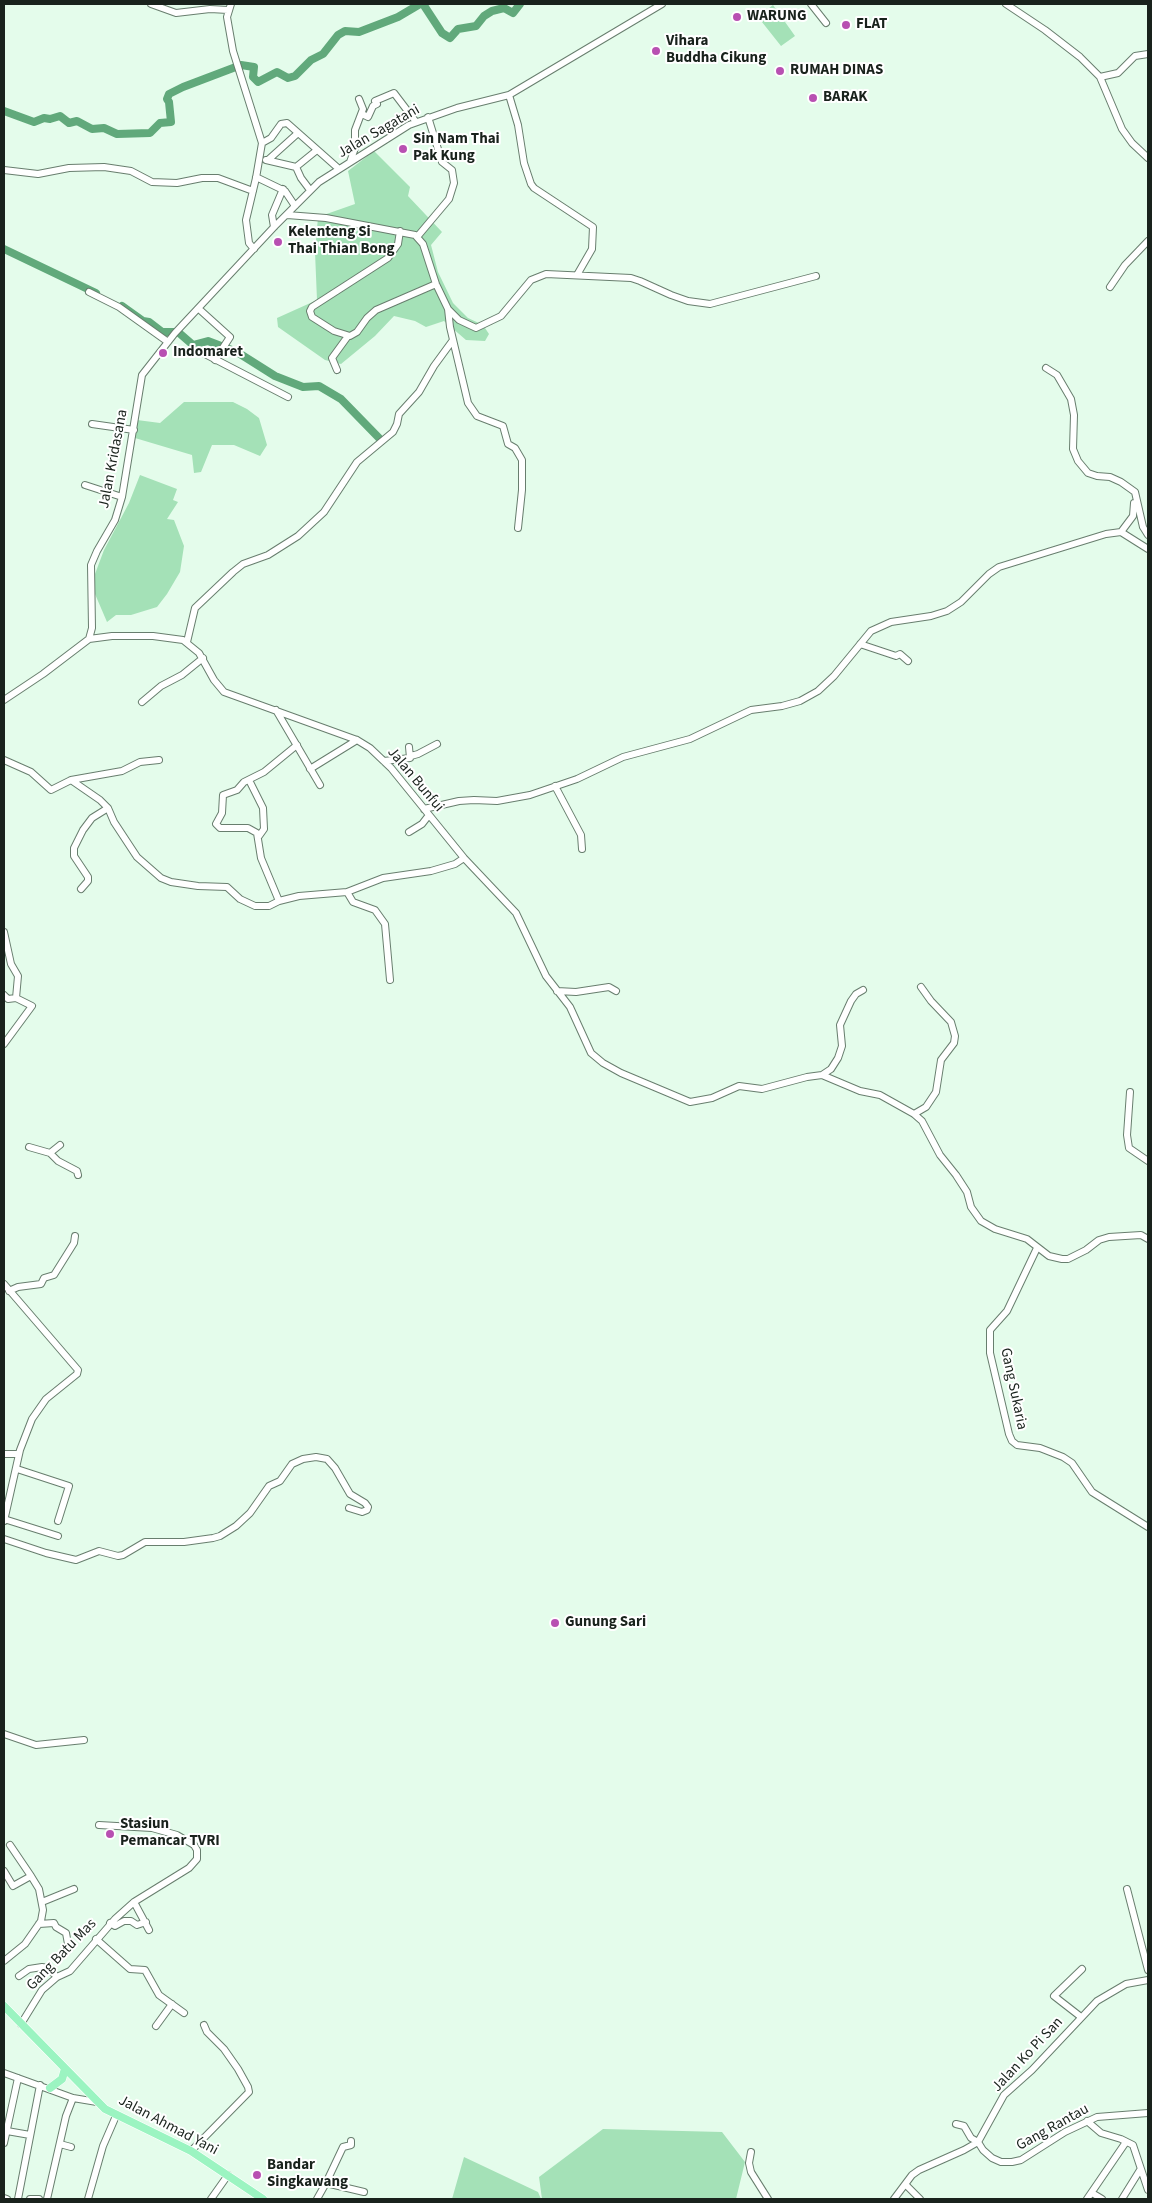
<!DOCTYPE html>
<html>
<head>
<meta charset="utf-8">
<style>
  body { margin:0 }
  #map { position:relative; width:1152px; height:2203px; overflow:hidden; background:#e4fceb; font-family:"Source Sans 3",sans-serif }
  canvas { display:block }
  .frame { position:absolute; inset:0; border:5px solid #19221c; pointer-events:none }
</style>
</head>
<body>
<div id="map">
<canvas width="1152" height="2203"></canvas>
<div class="frame"></div>
</div>
<script>
const context = document.querySelector('canvas').getContext('2d');
context.lineJoin = 'round';
function fill(path, color) {
  context.fillStyle = color;
  context.fill(path, 'evenodd');
}
function shape(rows) {
  const path = new Path2D();
  for (const r of rows) {
    path.moveTo(r[0], r[1]);
    for (let i = 2; i < r.length; i += 2) path.lineTo(r[i], r[i + 1]);
  }
  return path;
}
function stroke(path, color, width, dash) {
  context.strokeStyle = color;
  context.lineWidth = width;
  context.lineCap = dash ? 'butt' : 'round';
  context.setLineDash(dash || []);
  context.stroke(path);
}
function write(font, color, halo, rows, align = 'center') {
  context.font = font + ' "Source Sans 3",sans-serif';
  context.lineWidth = 4;
  context.setLineDash([]);
  context.textBaseline = 'middle';
  context.strokeStyle = halo;
  context.fillStyle = color;
  for (const [text, x, y, turn = 0] of rows) {
    context.save();
    context.translate(x, y);
    context.rotate((+turn || 0) * Math.PI / 180);
    context.textAlign = isNaN(turn) ? turn : align;
    if (halo) context.strokeText(text, 0, 0);
    context.fillText(text, 0, 0);
    context.restore();
  }
}
const green = shape([
  [773,5,795,36,781,46,758,17],
  [374,151,410,187,408,196,442,232,431,245,438,272,453,303,468,318,483,325,489,334,485,341,466,340,444,321,426,327,415,321,394,316,375,336,341,364,325,360,278,327,277,318,317,300,315,252,318,217,355,204,348,171],
  [184,402,233,402,247,409,259,418,267,445,260,456,234,445,212,445,201,472,194,473,192,455,135,438,137,420,160,423],
  [140,475,177,489,173,500,178,502,167,519,174,520,184,546,180,572,167,594,157,607,131,615,116,615,107,622,95,594,95,574,104,550,129,503],
  [603,2129,722,2132,745,2162,736,2199,542,2199,539,2177],
  [464,2157,538,2192,541,2199,452,2199]
]);
const river = shape([
  [423,4,442,33,450,38,458,29,476,26,484,16,492,11,504,8,513,13,520,4],
  [4,111,34,122,44,118,50,119,60,116,69,123,77,121,92,129,104,128,117,134,150,133,160,123,171,122,169,102,167,99,169,94,183,87,241,65,254,67,253,77,258,82,277,72,288,78,295,76,311,60,323,54,338,35,345,31,359,32,398,17,420,4],
  [4,249,96,293],
  [122,306,143,321,149,322,162,332,178,332,193,345,208,341,237,352,275,376,303,387,319,386,341,399,380,439]
]);
const minor = shape([
  [151,4,176,13,210,9,228,10],
  [231,4,227,17,233,51,262,143,256,178,246,220,249,243,254,249],
  [811,4,826,23],
  [1006,4,1045,30,1080,57,1100,77,1122,129,1132,143,1148,158],
  [1100,77,1118,73,1135,56,1148,54],
  [509,95,518,125,524,163,531,184,534,188,593,227,592,249,577,275],
  [362,114,368,117,373,106,377,104,375,101,394,93,416,122],
  [262,143,271,138,281,124,287,123,339,169],
  [266,160,296,167],
  [268,160,298,133],
  [350,162,355,148,355,130,363,109,359,99],
  [4,170,38,174,69,168,104,167,131,171,152,182,177,183,202,178,218,178,253,191],
  [256,177,285,191,295,206],
  [310,190,301,178,296,167,317,150],
  [287,215,326,218,415,235,423,244,436,284,448,309,459,320,476,328,501,316,531,280,546,274,631,278,640,281,671,295,688,301,710,304,816,276],
  [274,227,272,215,283,189],
  [400,231,398,244,388,258,312,307,310,311,312,317,334,331,350,336,357,332,367,318,376,310,436,284],
  [417,237,449,199,454,183,452,170,442,162,428,117],
  [1110,287,1125,265,1148,241],
  [89,292,119,307,168,342],
  [199,309,230,337,215,360],
  [448,309,450,327,468,403,477,416,503,426,508,444,515,448,522,460,522,490,518,528],
  [203,353,288,397],
  [1046,368,1057,375,1071,399,1074,415,1073,449,1078,461,1088,473,1097,476,1110,477,1121,482,1135,492,1143,527,1148,535],
  [337,370,332,358,348,336],
  [92,424,134,430],
  [85,485,122,497],
  [1121,532,1133,516,1134,503],
  [89,639,112,636,153,636,183,640,199,653,214,680,224,692,357,740,370,748,391,768,464,858,516,913,546,976,570,1007,591,1053,603,1063,621,1073,690,1102,712,1098,739,1086,762,1089,807,1077,822,1075,860,1091,880,1095,914,1114,922,1121,940,1155,956,1175,967,1192,971,1207,981,1221,995,1229,1027,1239,1049,1256,1062,1259,1068,1259,1086,1250,1099,1240,1109,1237,1141,1235,1148,1239],
  [187,642,195,608,233,572,243,564,268,555,298,536,324,512,357,462,393,432,397,424,399,414,419,392,434,366,453,340],
  [860,644,896,656,900,654,908,661],
  [4,700,43,674,89,639,92,628,91,565,97,551,115,520,122,497,142,375,175,333,274,227,319,182,409,125,457,108,509,95,662,4],
  [142,702,161,686,182,675,203,658],
  [276,710,320,785],
  [411,756,418,754,437,744],
  [4,760,31,772,51,790,71,780,100,800,108,808,114,822,137,857,161,878,171,882,198,886,227,887,240,899,255,906,269,906,279,901,299,896,347,892,383,878,431,871,455,864,464,858],
  [384,761,410,758,409,747],
  [310,769,357,740],
  [71,780,122,771,140,762,159,760],
  [249,780,263,808,264,829,259,836],
  [555,786,581,835,582,849],
  [424,809,459,801,474,800,497,801,530,795,577,779,623,757,690,739,751,710,782,706,800,701,818,691,834,676,871,631,891,622,931,616,947,611,961,602,989,574,999,567,1106,534,1121,532,1148,549],
  [409,832,422,824,429,815],
  [81,889,88,881,88,877,74,856,74,848,83,830,92,818,108,808],
  [347,892,353,902,375,910,385,924,390,980],
  [279,901,261,858,257,833,248,828,220,828,216,824,222,813,223,795,237,790,244,782,264,772,297,745],
  [4,932,11,964,18,976,16,998,32,1006,4,1044],
  [557,991,576,992,609,987,616,991],
  [4,995,8,999,16,998],
  [822,1075,831,1069,838,1058,842,1046,840,1025,851,1001,856,994,863,990],
  [1130,1092,1127,1135,1129,1148,1148,1161],
  [914,1114,926,1107,936,1092,941,1060,954,1043,955,1036,951,1022,931,1001,921,987],
  [29,1147,50,1153,58,1161,77,1171,78,1175],
  [50,1153,60,1145],
  [1037,1248,1007,1311,990,1330,990,1353,1009,1434,1012,1441,1017,1445,1040,1448,1063,1457,1072,1463,1092,1492,1148,1527],
  [4,1284,78,1370,77,1374,46,1399,32,1419,20,1450,4,1521],
  [9,1291,18,1287,41,1284,44,1278,54,1275,74,1243,75,1236],
  [4,1454,19,1454],
  [17,1469,69,1486,58,1521],
  [4,1519,58,1536],
  [4,1539,46,1553,76,1560,99,1551,118,1556,123,1555,145,1542,184,1542,213,1538,220,1536,236,1526,250,1513,269,1486,280,1481,292,1464,303,1459,316,1457,327,1459,335,1468,350,1494,365,1503,368,1507,367,1510,362,1512,349,1508],
  [4,1734,36,1745,84,1740],
  [10,1845,31,1876],
  [4,1871,13,1886,31,1876,39,1889,43,1910,41,1921,25,1944,4,1961],
  [1127,1889,1148,1970],
  [42,1902,74,1889],
  [134,1902,149,1930],
  [110,1923,115,1926,124,1921,131,1921,137,1925,146,1922],
  [39,1924,54,1923,56,1927,66,1933,68,1944],
  [96,1939,130,1969,145,1970,159,1995,184,2013],
  [19,1976,29,1969,42,1967,48,1968,57,1977],
  [1081,2017,1054,1996,1082,1969],
  [21,2024,42,1990,57,1977,70,1971,115,1919,134,1902,189,1868,197,1859,197,1850,194,1845,177,1835,152,1828,99,1825],
  [156,2026,172,2004],
  [4,2073,73,2098,97,2102],
  [1087,2121,1101,2133,1121,2139,1133,2145,1148,2190],
  [956,2124,964,2126,971,2138,978,2142,983,2150,992,2158,1001,2162,1012,2162,1021,2160,1065,2132,1097,2117,1148,2113],
  [7,2131,30,2135],
  [4,2143,18,2078],
  [60,2144,71,2147],
  [191,2151,249,2092,248,2087,238,2069,224,2049,207,2032,204,2025],
  [751,2152,749,2163,751,2172,768,2199],
  [326,2183,343,2147,351,2145,351,2141],
  [906,2185,920,2199],
  [1092,2193,1102,2199],
  [4,2198,7,2199],
  [18,2199,40,2085],
  [30,2199,39,2199],
  [47,2199,66,2116,73,2098],
  [88,2199,103,2146,116,2116],
  [211,2199,228,2175],
  [317,2199,326,2183,364,2192],
  [894,2199,912,2175,919,2170,964,2150,978,2142,1004,2095,1032,2070,1097,2001,1126,1984,1148,1980],
  [1087,2199,1126,2142],
  [1122,2199,1140,2170]
]);
const major = shape([
  [4,2006,105,2109,191,2151,263,2199],
  [50,2088,62,2079,65,2069]
]);
const markers = [
  [737,17,5,"#b850b2"],
  [846,25,5,"#b850b2"],
  [656,51,5,"#b850b2"],
  [780,71,5,"#b850b2"],
  [813,98,5,"#b850b2"],
  [403,149,5,"#b850b2"],
  [278,242,5,"#b850b2"],
  [163,353,5,"#b850b2"],
  [555,1623,5,"#b850b2"],
  [110,1834,5,"#b850b2"],
  [257,2175,5,"#b850b2"]
];
const poiNames = [
  ["WARUNG",747,17],
  ["FLAT",856,25],
  ["Vihara",666,42],
  ["Buddha Cikung",666,59],
  ["RUMAH DINAS",790,71],
  ["BARAK",823,98],
  ["Sin Nam Thai",413,140],
  ["Pak Kung",413,157],
  ["Kelenteng Si",288,233],
  ["Thai Thian Bong",288,250],
  ["Indomaret",173,353],
  ["Gunung Sari",565,1623],
  ["Stasiun",120,1825],
  ["Pemancar TVRI",120,1842],
  ["Bandar",267,2166],
  ["Singkawang",267,2183]
];
const streetNames = [
  ["Jalan Sagatani",379,132,-30],
  ["Jalan Kridasana",114,459,-79],
  ["Jalan Bunfui",415,780,50],
  ["Gang Sukaria",1013,1389,78],
  ["Gang Batu Mas",62,1955,-46],
  ["Jalan Ko Pi San",1028,2055,-47],
  ["Jalan Ahmad Yani",168,2126,28],
  ["Gang Rantau",1053,2128,-29]
];
fill(green, '#a4e1b7');
stroke(river, '#61a97b', 8);
stroke(minor, '#687e6e', 8);
stroke(major, '#fff', 9);
stroke(minor, '#fff', 6);
stroke(major, '#9bf4c1', 8);
for (const [x, y, r, color] of markers) {
  const dot = new Path2D();
  dot.arc(x, y, r, 0, 2 * Math.PI);
  context.fillStyle = color;
  context.fill(dot);
  stroke(dot, '#fff', 2);
}
write('bold 15px', '#19221c', '#fff', poiNames, 'left');
write('15px', '#19221c', '#fff', streetNames);
</script>
</body>
</html>
